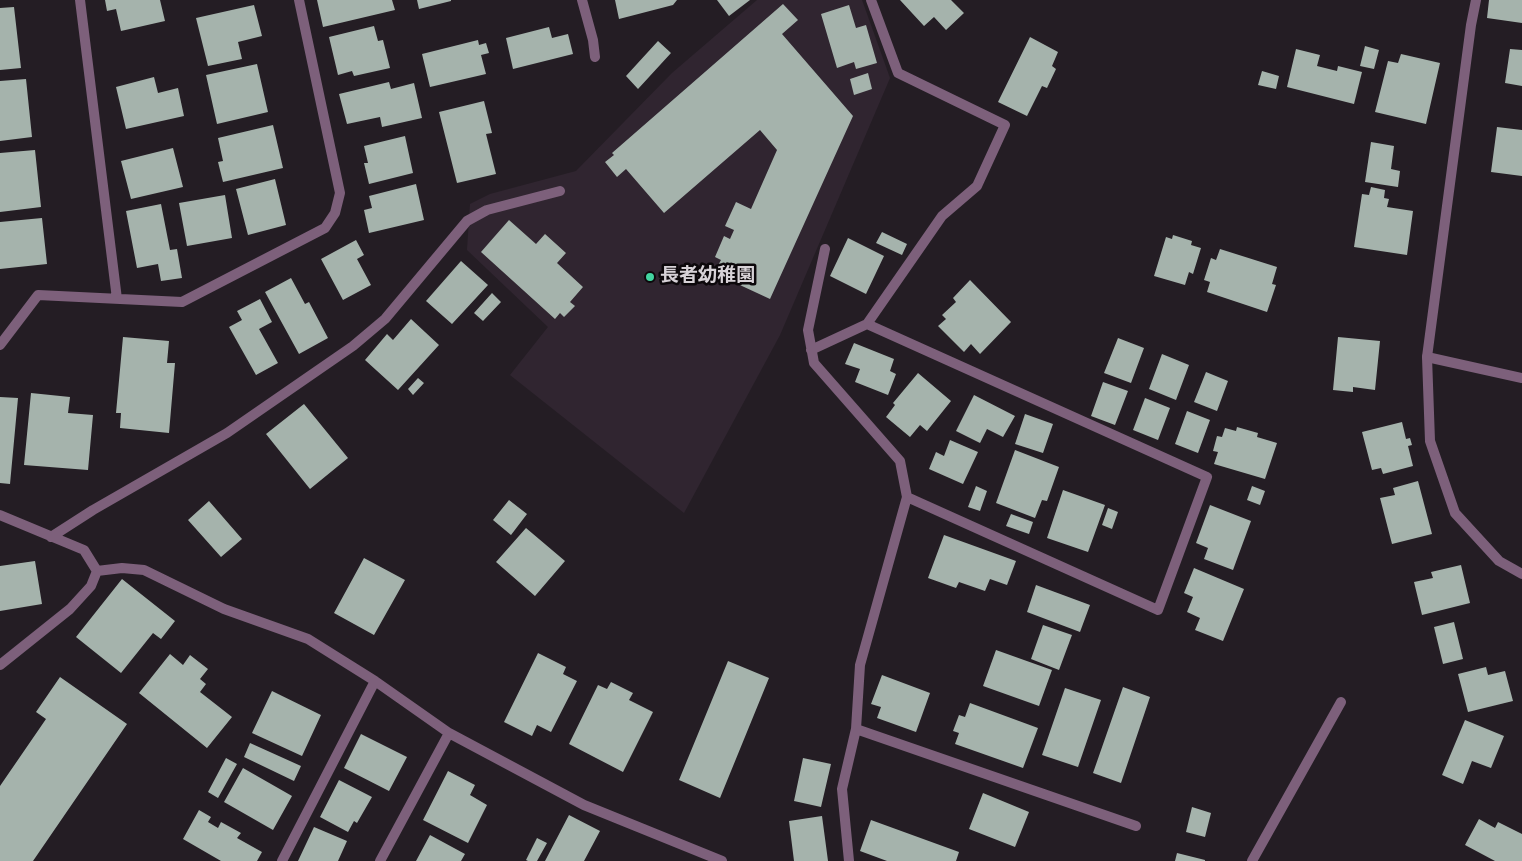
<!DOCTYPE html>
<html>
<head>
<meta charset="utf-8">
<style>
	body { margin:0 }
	canvas { display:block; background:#241d24 }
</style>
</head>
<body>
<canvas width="1522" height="861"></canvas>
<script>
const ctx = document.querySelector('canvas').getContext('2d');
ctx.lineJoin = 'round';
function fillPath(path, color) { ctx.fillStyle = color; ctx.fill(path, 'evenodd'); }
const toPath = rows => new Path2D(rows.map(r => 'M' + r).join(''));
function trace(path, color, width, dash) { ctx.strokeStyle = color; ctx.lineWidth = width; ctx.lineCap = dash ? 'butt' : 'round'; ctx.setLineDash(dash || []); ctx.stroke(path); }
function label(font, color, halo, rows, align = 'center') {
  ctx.font = font + ' Spectral,"Noto Sans JP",serif'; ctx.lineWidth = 5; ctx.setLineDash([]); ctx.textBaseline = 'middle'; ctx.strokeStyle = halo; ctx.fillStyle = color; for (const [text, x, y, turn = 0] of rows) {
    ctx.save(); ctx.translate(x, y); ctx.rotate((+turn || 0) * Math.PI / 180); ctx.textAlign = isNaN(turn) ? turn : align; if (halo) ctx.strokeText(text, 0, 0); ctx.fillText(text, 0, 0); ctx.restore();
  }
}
fillPath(toPath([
	[757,0,862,0,890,78,780,335,684,513,510,375,548,327,467,250,470,204,490,194,576,171,672,73]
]), '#302530');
fillPath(toPath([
	[105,0,160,0,165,21,121,31,116,9,107,11],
	[317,0,392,0,395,10,323,27],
	[417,0,451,0,451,1,419,9],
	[615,0,677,0,673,5,619,19],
	[717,0,750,0,729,16],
	[900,0,951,0,964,13,946,30,934,17,924,26],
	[1489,0,1522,0,1522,23,1487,18],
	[783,4,798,20,782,34,853,116,770,299,714,273,721,260,715,257,724,236,730,239,734,230,725,226,736,202,751,209,777,150,760,130,664,213,626,169,617,177,605,162,614,155,612,153],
	[254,5,262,36,238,42,242,59,208,66,196,18],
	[849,5,856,28,866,25,877,63,856,69,854,62,837,68,821,14],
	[14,7,21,68,0,70,0,8],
	[374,26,378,41,383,40,390,68,354,76,352,71,338,75,329,37],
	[549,27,552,38,568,34,573,54,513,69,506,38],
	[1030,37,1058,52,1052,66,1056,69,1047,88,1042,86,1027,116,998,102],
	[478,40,479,45,486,43,489,53,481,55,486,74,430,87,422,54],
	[658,41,671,53,638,89,626,76],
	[1365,46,1379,50,1374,69,1360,66],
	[1296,49,1320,55,1317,66,1337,71,1338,66,1362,72,1354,104,1287,87],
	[1510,49,1522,50,1522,86,1505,83],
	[1401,54,1440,63,1426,124,1375,112,1388,61,1398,63],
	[257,64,268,112,217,124,206,75],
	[1262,71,1279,76,1276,89,1258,85],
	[868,73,872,89,854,95,850,79],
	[154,77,158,93,178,88,184,116,126,129,116,87],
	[26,79,32,137,0,141,0,81],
	[389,82,391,89,414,83,422,118,382,127,380,117,347,124,339,94],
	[484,101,492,133,486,134,496,174,457,183,439,112],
	[273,125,283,168,223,182,218,162,223,161,218,138],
	[1497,127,1522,130,1522,176,1491,172],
	[405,136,413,173,369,184,364,163,368,163,364,146],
	[1371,142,1394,146,1391,169,1400,171,1398,187,1365,182],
	[173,148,183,187,131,199,121,161],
	[35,150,41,207,0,212,0,153],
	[275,179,286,225,248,235,236,189],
	[416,184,424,220,369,233,364,210,372,208,369,196],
	[1371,187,1385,190,1384,198,1389,199,1387,207,1413,211,1407,255,1354,247,1362,194,1369,195],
	[225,195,232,238,187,246,179,203],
	[161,204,170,250,177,249,182,278,161,281,158,264,137,268,126,211],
	[42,218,47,264,0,269,0,222],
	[509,220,536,244,545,234,566,253,557,263,583,287,570,302,575,306,564,317,560,313,555,319,481,252],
	[882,232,907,244,902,255,876,243],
	[1173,235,1192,241,1191,245,1201,248,1193,274,1189,272,1185,285,1154,276,1166,237,1172,239],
	[848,238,884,256,866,294,830,276],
	[356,240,364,255,357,259,371,285,343,300,321,259],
	[1220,249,1277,267,1272,284,1276,285,1267,312,1207,292,1210,282,1204,280,1211,258,1216,260],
	[461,261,488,285,452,324,426,301],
	[291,278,305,304,309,302,328,338,299,354,265,292],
	[970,280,1011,322,980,354,971,344,964,352,938,326,946,319,942,315,956,302,953,298],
	[492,293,501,302,483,321,474,313],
	[260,299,272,322,259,329,278,363,256,375,229,327,242,320,237,311],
	[411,319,439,345,398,390,365,360,387,334,393,340],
	[123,337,169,341,167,363,175,363,169,433,120,428,121,413,116,413],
	[1338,337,1380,341,1375,390,1353,387,1353,392,1333,390],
	[1118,338,1144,348,1131,383,1104,373],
	[854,343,894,359,890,371,896,374,888,395,855,382,860,369,845,364],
	[1162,354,1189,365,1176,400,1149,389],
	[1206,372,1228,381,1217,411,1194,402],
	[918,373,951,401,927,431,920,425,910,437,886,417,895,405,893,403],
	[418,378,424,383,413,395,408,389],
	[1103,382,1128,391,1115,425,1091,416],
	[31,393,70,397,68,413,93,415,88,470,24,465],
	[974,395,1015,416,1003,437,987,429,980,443,956,431],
	[0,397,18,398,10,484,0,483],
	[1145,398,1170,408,1158,440,1133,430],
	[304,404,348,458,310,489,266,434],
	[1187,411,1210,420,1198,453,1175,444],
	[1025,414,1053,424,1043,453,1015,444],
	[1402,422,1406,439,1410,438,1412,445,1408,446,1413,466,1383,474,1381,468,1372,470,1362,432],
	[1237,427,1258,433,1257,437,1277,443,1265,479,1214,464,1218,452,1213,451,1217,436,1222,437,1225,428,1236,431],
	[950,440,978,452,963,484,929,469,936,452,944,456],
	[1015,450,1059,467,1047,501,1042,500,1035,518,996,503],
	[1418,481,1432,534,1392,544,1380,498,1395,495,1393,488],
	[976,486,987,491,980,511,968,507],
	[1252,486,1265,491,1260,505,1247,500],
	[1063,490,1105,505,1088,552,1047,538],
	[509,500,527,514,511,535,493,520],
	[209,501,242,539,221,557,188,520],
	[1210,505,1251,521,1233,570,1204,559,1208,548,1196,543],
	[1108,508,1118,512,1112,529,1102,525],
	[1011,514,1033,522,1029,534,1006,526],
	[526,528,565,561,535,596,496,562],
	[944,535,1016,561,1007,585,990,579,985,591,959,582,956,588,928,578],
	[364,558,405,580,374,635,334,613],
	[35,561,42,604,0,611,0,566],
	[1461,565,1470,603,1422,615,1414,582,1433,578,1431,572],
	[1194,568,1244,589,1223,641,1195,630,1200,618,1187,612,1193,597,1184,593],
	[122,579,175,621,161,639,153,633,121,673,76,637],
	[1036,585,1090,605,1080,632,1027,612],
	[1454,622,1463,659,1443,664,1434,627],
	[1043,625,1072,635,1059,670,1031,659],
	[996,650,1052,670,1039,706,983,686],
	[538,653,566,667,563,674,577,681,551,732,537,725,532,736,504,722],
	[170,654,183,665,190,655,208,669,200,679,206,684,200,692,232,717,207,748,139,693],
	[728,661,769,678,720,798,679,780],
	[1486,667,1488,675,1505,671,1513,701,1468,712,1458,674],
	[882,675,930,693,916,732,877,718,881,707,871,704],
	[60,677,127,724,33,861,0,861,0,786,46,719,36,712],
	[611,682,633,693,629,700,653,712,623,772,569,744,598,685,607,689],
	[1123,687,1150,697,1121,783,1093,773],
	[1065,688,1101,700,1078,767,1042,755],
	[272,691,321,715,302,756,252,733],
	[970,703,1038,728,1023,768,955,744,959,733,953,731,959,715,965,717],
	[1465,720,1504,736,1491,768,1472,761,1463,784,1442,775],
	[361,734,407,757,389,791,344,768],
	[250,743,301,766,294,781,244,757],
	[226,758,237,764,218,798,208,792],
	[803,758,831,764,821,807,794,801],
	[243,768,292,796,273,830,224,802],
	[448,771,475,785,470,795,487,805,468,843,423,820],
	[339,780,372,797,357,823,354,821,348,832,320,817],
	[983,793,1029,812,1015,847,969,829],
	[1192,807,1211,813,1205,837,1186,832],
	[199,810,211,817,208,822,218,828,221,822,241,833,237,838,262,852,257,861,221,861,183,839],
	[569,815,600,831,584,861,545,861],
	[822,816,828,861,794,861,789,821],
	[1479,819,1495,828,1498,822,1522,834,1522,861,1495,861,1465,845],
	[871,820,959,852,956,861,887,861,860,851],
	[314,827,347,841,338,861,298,861],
	[430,835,465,854,461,861,416,861],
	[537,838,547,843,537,861,528,861,526,860],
	[1177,853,1205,860,1205,861,1175,861]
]), '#a5b3ac');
trace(toPath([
	[1427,357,1522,378]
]), '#7d607b', 10);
trace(toPath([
	[80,0,117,299],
	[582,0,593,40,595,57],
	[1476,0,1471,25,1427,357,1430,441,1455,513,1499,561,1522,574],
	[825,249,808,330,814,363,900,461,907,497,860,665,856,729,842,789,849,861],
	[867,324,942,216,977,186,1005,125,898,73,871,0],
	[0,345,38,295,182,302,325,228,335,213,340,193,299,0],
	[811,350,867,324,1207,477,1158,610,907,497],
	[0,515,84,550,97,571,91,586,70,609,0,665],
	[51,537,93,510,227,433,353,346,385,319,467,221,487,210,560,191],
	[97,571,122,568,144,570,224,609,308,639,375,681,449,733,584,805,722,861],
	[856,729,1136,826],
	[282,861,375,681],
	[380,861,449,733],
	[1252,861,1341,702]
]), '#7d607b', 10);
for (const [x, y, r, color] of [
	[650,277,5,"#43d4a0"]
]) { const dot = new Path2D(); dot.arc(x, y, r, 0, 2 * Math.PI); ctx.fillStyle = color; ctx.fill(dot); trace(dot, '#0c080b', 2); }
label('bold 19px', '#d7d2d7', '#0c080b', [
	["長者幼稚園",660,277]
], 'left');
</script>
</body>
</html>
